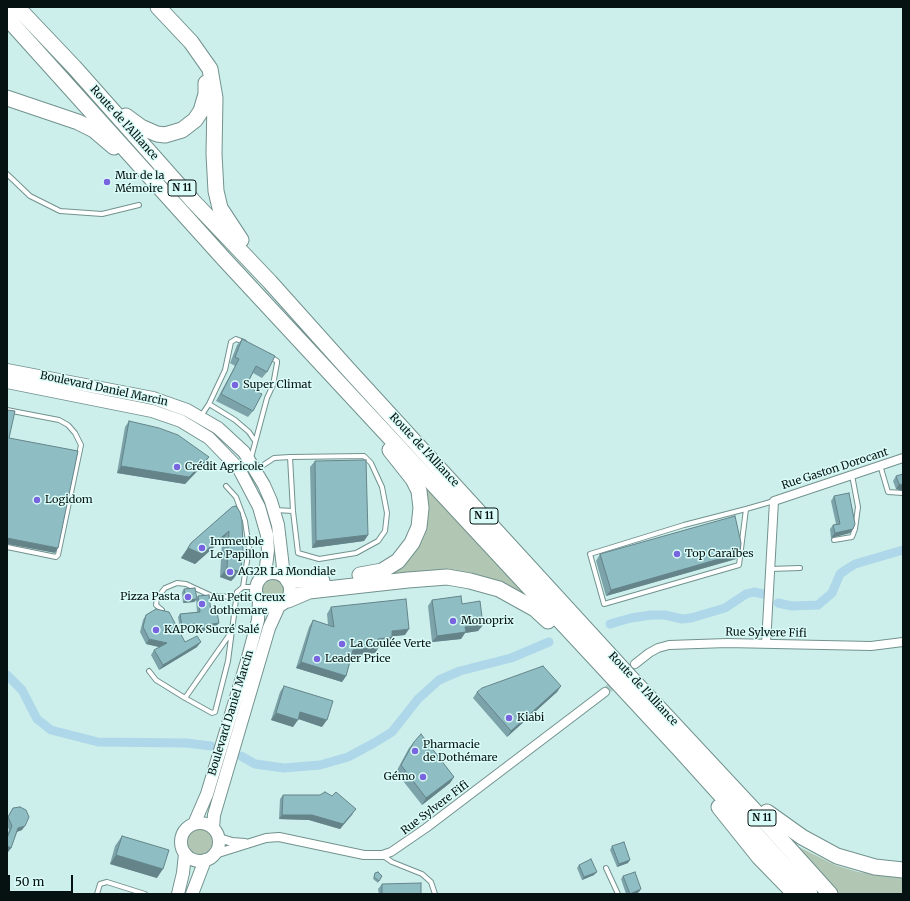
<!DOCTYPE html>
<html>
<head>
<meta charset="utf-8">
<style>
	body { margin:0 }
	#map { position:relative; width:910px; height:901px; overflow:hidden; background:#cdefeb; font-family:Merriweather,serif }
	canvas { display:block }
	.frame { position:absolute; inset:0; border:8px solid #061211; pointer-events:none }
	.scale { position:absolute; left:8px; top:875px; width:65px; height:18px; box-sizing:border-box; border:2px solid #061211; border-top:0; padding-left:5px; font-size:12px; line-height:14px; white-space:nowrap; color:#061211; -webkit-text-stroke:3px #dafcf8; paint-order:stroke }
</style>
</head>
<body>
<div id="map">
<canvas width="910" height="901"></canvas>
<div class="frame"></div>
<div class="scale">50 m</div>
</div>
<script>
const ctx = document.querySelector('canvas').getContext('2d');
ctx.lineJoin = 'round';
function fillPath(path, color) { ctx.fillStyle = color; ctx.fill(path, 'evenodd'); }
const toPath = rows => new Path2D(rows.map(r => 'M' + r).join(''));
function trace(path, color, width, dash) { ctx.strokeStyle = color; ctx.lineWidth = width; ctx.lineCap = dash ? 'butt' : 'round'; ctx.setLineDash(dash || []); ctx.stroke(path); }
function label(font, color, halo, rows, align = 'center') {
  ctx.font = font + ' Merriweather,serif'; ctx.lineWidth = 3; ctx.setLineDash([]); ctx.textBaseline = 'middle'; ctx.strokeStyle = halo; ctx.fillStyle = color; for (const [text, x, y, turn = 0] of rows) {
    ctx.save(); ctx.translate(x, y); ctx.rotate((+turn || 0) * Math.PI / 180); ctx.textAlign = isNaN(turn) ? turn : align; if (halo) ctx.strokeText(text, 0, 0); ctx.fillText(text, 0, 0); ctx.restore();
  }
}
fillPath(toPath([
	[425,483,526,594,489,582,381,577,395,571,411,558,421,543,426,532,429,511,424,487],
	'263 591a11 11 0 1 1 22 0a11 11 0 1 1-22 0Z',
	'187 842a14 14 0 1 1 28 0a14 14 0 1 1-28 0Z',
	[799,847,835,865,858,872,903,878,903,894,840,894,796,851]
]), '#b1c7b4');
trace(toPath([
	[778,603,792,606,818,605,832,593,840,574,847,569,855,564,903,550],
	[610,624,631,618,651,615,665,615,682,619,691,618,725,608,746,594,754,592,763,594],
	[7,675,22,690,37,719,51,730,98,742,186,743,211,746],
	[241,756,255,764,284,768,320,765,348,757,374,743,392,732,418,699,439,680,460,671,511,658,549,642]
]), '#aed7e9', 9);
trace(toPath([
	[605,692,635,664]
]), '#afceca', 8, [8, 4]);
const lane = toPath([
	[7,174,30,196,60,211,102,214,139,205],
	[209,404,235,420,249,432,255,441],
	[7,410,59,420,68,425,75,433,81,445,58,555,56,557,7,547],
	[201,416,209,404,225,370,231,342,236,339,244,342],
	[251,458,267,398,273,385,277,363,277,361,269,356],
	[880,465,888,492,903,493],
	[256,470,274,458,290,457,364,456,371,463,382,487,387,513,385,531,378,541,356,553,319,559,298,553,293,511,290,457],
	[226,486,236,497,245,521,249,548,243,587],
	[746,509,739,565,604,604,590,554,684,525,746,509],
	[746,509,774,501],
	[275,510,293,511],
	[834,540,852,537,855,529,858,507,852,475],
	[770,569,800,568],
	[162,610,156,605,157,598,165,588,177,583,186,584,212,596,236,597],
	[230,634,185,698,212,713,215,712,228,661,237,592,243,587,256,587],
	[149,671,156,680,185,698],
	[382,855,392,862,422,874,431,882,435,894],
	[606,868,618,894],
	[97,894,100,884,107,882,145,894]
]);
const street = toPath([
	[766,644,774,501,903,458],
	[635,664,649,653,658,648,669,645,727,643,871,646,903,642],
	[219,838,232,842,245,843],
	[215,854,266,838,279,837,364,855,382,855,391,852,426,828,605,692]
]);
const secondary = toPath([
	[7,8,10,7],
	[7,370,153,398,187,410,218,428,244,452,264,485,271,501,278,525,284,576],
	[7,382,152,411,181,421,209,438,239,469,259,507,267,535,268,550,265,575],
	'256 590a17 17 0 1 1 34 0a17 17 0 1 1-34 0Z',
	'181 842a19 19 0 1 1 38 0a19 19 0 1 1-38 0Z',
	[194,824,207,794,247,661,258,620,259,600],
	[213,828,214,815,257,669,269,628,279,606],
	[178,894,183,873,185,854],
	[192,894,205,860]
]);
const highway = toPath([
	[17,7,74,67,192,200,270,282,347,368,629,676,768,825,830,894],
	[158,7,191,42,210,69,215,98,214,154,216,191,220,208,241,240],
	[7,18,224,259,680,750,810,894],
	[7,98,78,122,94,130,114,147],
	[126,116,141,127,157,134,165,135,182,130,195,120,201,111,206,94,206,83],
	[360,575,382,571,398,561,412,543,419,527,421,508,419,491,413,479,390,450],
	[288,580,322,581],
	[288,600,309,591,408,580,447,577,470,581,499,589,535,609,548,621],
	[719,807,759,857,795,894],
	[767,812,802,837,837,856,875,867,903,870]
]);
trace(lane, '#72928e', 6);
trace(street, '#72928e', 10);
trace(secondary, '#72928e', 14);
trace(highway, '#72928e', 17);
trace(lane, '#fff', 4);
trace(street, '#fff', 8);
trace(secondary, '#fff', 12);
trace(highway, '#fff', 15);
fillPath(toPath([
	[242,339,267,372,262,378,253,373,246,386,253,411,248,417,216,401,235,366,230,363,237,345],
	[129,421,209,457,204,464,185,484,117,473,125,427],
	[315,461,368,535,364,541,312,548,310,467],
	[896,476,903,491,896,489,893,481],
	[834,496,850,533,831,538,830,529,833,525,836,524,831,501],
	[232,507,241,568,234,578,231,581,220,577,222,540,195,564,181,558,191,543],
	[600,554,736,559,606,596,596,561],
	[184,589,197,598,198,596,211,612,219,623,216,626,207,627,205,631,194,632,193,627,180,629,178,617,180,614,197,612,196,600,194,602,183,603,182,592],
	[432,600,462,604,483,625,478,631,465,633,461,639,432,642,428,606],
	[331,607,405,635,392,636,392,637,388,644,379,645,379,647,375,653,352,656,346,676,342,682,296,668,309,627,313,620,328,625,327,614],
	[146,615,185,642,197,647,159,670,151,655,154,650,160,647,146,644,140,632,143,620],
	[284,686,322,727,298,719,293,727,271,720,280,692],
	[561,686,557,692,507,737,473,698,477,692],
	[414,742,454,777,450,783,422,805,396,772,409,748],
	[283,795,353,814,340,829,309,820,279,819,280,799],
	[13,808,22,830,17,832,11,848,8,852,7,851,7,835,9,830,7,825,7,818],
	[122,836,157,878,110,864,115,846],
	[612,846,628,863,617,867,610,850],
	[579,865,594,875,582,880,577,868],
	[375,873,379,881,378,883,373,879],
	[623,876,639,892,635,894,626,894,621,879],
	[382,884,421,894,379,894,378,889]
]), '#7ba3a9');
fillPath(toPath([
	[209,457,204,464,185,484,117,473,121,466],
	[899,484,903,485,903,491,896,489],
	[853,529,850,533,831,538,835,533],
	[229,531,222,540,195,564,181,558,188,548],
	[368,535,364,541,312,548,316,541],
	[7,538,58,548,55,553,7,544],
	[740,553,736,559,606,596,611,590],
	[227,568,241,568,234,578,231,581,220,577],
	[197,599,194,602,183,603,186,600],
	[219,623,216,626,204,628,206,625],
	[195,624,193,627,180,629,182,626],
	[483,625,478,631,465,633,461,639,432,642,437,636,465,627],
	[207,628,205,631,194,632,196,629],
	[409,629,405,635,387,637,392,631],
	[392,637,388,644,374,645,378,639],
	[149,639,167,643,163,648,146,644],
	[201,642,197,647,159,670,163,665],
	[379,647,375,653,349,656,353,650],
	[301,662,346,676,342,682,296,668],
	[561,686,557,692,507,737,511,731],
	[300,712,327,720,322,727,296,718],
	[276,713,298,720,293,727,271,720],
	[454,777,450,783,422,805,426,798],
	[356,809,340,829,309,820,279,819,282,815],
	[25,826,22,830,16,832,18,828],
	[7,846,11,848,8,852,7,851],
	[116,855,163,869,157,878,110,864],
	[630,860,628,863,617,867,619,864],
	[597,872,594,875,582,880,584,877],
	[641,889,639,892,635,894,629,894]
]), '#648489');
const building = toPath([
	[242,339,275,356,267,372,256,366,246,386,262,394,253,411,221,394,239,359,235,357,242,339],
	[7,410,15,411,9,438,78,451,58,548,7,538,7,410],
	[129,421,159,428,178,435,209,457,189,477,121,466,129,421],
	[366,460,368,535,316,541,315,461,366,460],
	[903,474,903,485,899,484,896,476,903,474],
	[849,493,855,524,853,529,835,533,833,525,840,524,834,496,849,493],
	[236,506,240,512,242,521,243,552,241,568,238,571,227,568,229,531,202,554,188,548,191,543,232,507,236,506],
	[735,516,741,543,740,553,611,590,600,554,735,516],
	[195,588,197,599,186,600,184,589,195,588],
	[209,595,211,612,217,612,219,623,206,625,207,628,196,629,195,624,182,626,180,614,200,612,198,596,209,595],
	[461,596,462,604,480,601,483,625,465,627,466,632,437,636,432,600,461,596],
	[406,599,409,629,392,631,392,637,378,639,379,647,353,650,346,676,301,662,313,620,334,627,331,607,406,599],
	[156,609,169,612,185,642,197,636,201,642,163,665,154,650,167,643,149,639,143,627,146,615,156,609],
	[543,666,561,686,511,731,477,692,482,688,543,666],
	[284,686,333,701,327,720,300,712,298,720,276,713,284,686],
	[421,734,454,777,426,798,401,765,414,742,421,734],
	[325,792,332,796,336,792,356,809,343,824,312,815,282,815,283,795,320,795,325,792],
	[20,807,26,810,29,817,25,826,18,828,11,848,7,846,7,838,12,826,8,817,13,808,20,807],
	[122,836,169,850,163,869,116,855,122,836],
	[624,842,630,860,619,864,612,846,624,842],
	[591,859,597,872,584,877,579,865,591,859],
	[378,872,382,876,379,881,374,877,375,873,378,872],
	[635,872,641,889,630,894,623,876,635,872],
	[421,883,421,894,382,894,382,884,421,883]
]);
fillPath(building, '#8fbdc4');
trace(building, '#648489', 1);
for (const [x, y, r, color] of [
	[107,182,4,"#7864df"],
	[235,385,4,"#7864df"],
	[177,467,4,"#7864df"],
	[37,500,4,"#7864df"],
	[202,548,4,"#7864df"],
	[677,554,4,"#7864df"],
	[230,572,4,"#7864df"],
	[188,597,4,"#7864df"],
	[202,604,4,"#7864df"],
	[453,621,4,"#7864df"],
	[156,630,4,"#7864df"],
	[342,644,4,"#7864df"],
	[317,659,4,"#7864df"],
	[509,718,4,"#7864df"],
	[415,751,4,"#7864df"],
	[423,777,4,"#7864df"]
]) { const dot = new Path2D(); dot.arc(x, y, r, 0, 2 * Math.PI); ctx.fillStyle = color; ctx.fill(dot); trace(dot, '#dafcf8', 1.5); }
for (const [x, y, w] of [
	[182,188,28],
	[484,516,28],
	[762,818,28]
]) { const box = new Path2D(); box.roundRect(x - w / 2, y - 8, w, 16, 3); ctx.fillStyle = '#dafcf8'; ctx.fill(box); trace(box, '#061211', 1); }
label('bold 10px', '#061211', null, [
	["N 11",182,188],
	["N 11",484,516],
	["N 11",762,818]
]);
label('11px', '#061211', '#dafcf8', [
	["Route de l'Alliance",124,123,48],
	["Boulevard Daniel Marcin",104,389,12],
	["Route de l'Alliance",424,450,47],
	["Rue Gaston Dorocant",835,469,-18],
	["Rue Sylvere Fifi",766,633,1],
	["Route de l'Alliance",643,689,47],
	["Boulevard Daniel Marcin",231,713,-73],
	["Rue Sylvere Fifi",435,808,-37]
]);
label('11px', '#061211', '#dafcf8', [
	["Mur de la",115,176],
	["Mémoire",115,189],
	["Super Climat",243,385],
	["Crédit Agricole",185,467],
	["Logidom",45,500],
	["Immeuble",210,542],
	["Le Papillon",210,555],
	["Top Caraïbes",685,554],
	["AG2R La Mondiale",238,572],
	["Pizza Pasta",180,597,"right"],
	["Au Petit Creux",210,598],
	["dothemare",210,611],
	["Monoprix",461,621],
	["KAPOK Sucré Salé",164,630],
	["La Coulée Verte",350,644],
	["Leader Price",325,659],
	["Kiabi",517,718],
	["Pharmacie",423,745],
	["de Dothémare",423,758],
	["Gémo",415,777,"right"]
], 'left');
</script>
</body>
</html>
